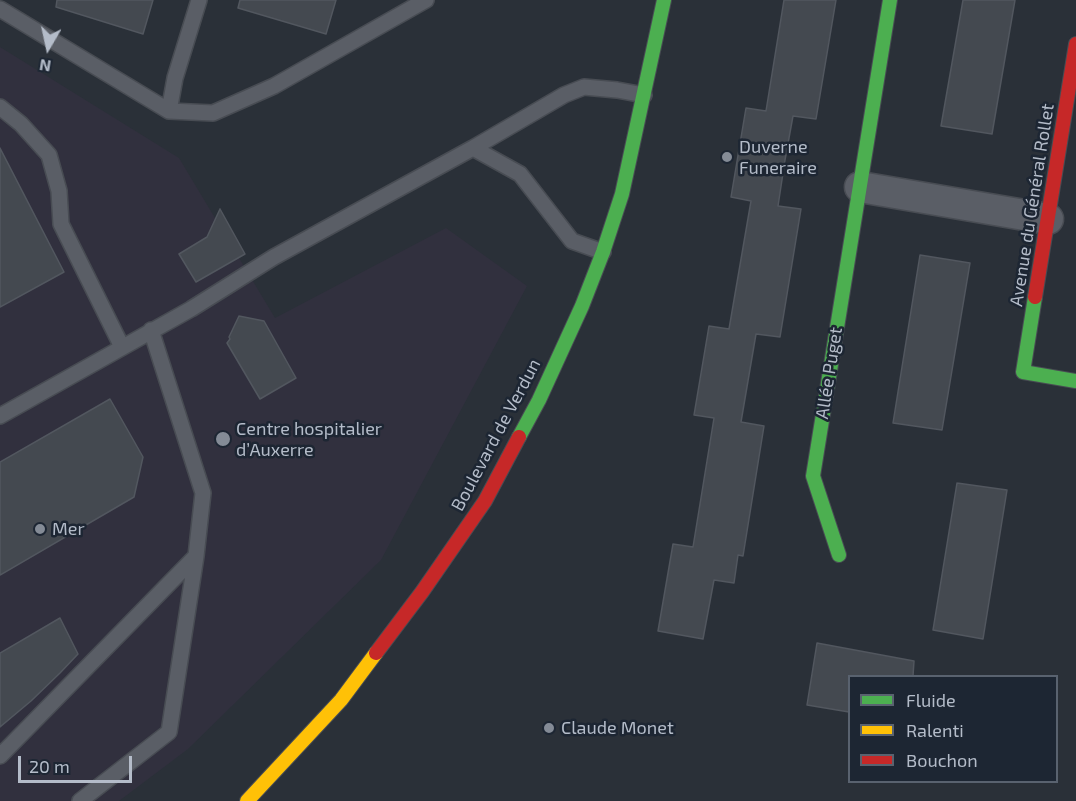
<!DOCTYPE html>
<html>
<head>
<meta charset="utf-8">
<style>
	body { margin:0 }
	#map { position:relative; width:1076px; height:801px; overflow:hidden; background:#2a3038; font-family:"Exo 2",sans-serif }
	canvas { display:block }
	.legend { position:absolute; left:848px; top:675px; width:210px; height:108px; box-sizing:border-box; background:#1d2633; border:2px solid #59626f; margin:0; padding:8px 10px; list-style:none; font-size:18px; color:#b4bcc9 }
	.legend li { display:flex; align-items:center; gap:12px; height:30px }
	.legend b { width:30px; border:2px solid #59626f }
	.north { position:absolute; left:18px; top:18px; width:60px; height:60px; -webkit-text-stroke:4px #1d2633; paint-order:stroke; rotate:189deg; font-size:16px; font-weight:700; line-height:24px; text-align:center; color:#b4bcc9 }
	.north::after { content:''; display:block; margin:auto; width:21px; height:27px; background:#b4bcc9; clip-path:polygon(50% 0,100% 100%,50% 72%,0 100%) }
	.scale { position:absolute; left:18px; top:756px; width:114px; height:27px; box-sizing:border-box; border:3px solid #b4bcc9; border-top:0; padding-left:8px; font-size:18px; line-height:21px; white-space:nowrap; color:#b4bcc9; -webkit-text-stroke:4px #1d2633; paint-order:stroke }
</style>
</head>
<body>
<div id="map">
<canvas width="1076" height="801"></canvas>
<ul class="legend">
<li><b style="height:8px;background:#4caf50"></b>Fluide</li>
<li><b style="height:8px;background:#ffc107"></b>Ralenti</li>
<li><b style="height:8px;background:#c62828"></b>Bouchon</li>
</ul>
<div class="north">N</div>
<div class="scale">20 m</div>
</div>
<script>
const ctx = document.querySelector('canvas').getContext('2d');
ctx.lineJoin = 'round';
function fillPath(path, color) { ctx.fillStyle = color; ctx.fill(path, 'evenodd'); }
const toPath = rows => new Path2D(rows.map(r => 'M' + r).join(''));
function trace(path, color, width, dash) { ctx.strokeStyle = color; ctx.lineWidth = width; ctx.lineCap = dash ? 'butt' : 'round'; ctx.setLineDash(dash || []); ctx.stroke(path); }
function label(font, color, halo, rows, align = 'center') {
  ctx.font = font + ' "Exo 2",sans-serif'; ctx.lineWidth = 5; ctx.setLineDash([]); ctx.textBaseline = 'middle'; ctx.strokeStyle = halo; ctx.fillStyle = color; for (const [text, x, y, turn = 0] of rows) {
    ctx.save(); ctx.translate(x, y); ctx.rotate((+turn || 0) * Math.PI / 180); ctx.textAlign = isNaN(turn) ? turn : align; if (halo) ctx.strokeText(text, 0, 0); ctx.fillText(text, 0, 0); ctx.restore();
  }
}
fillPath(toPath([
	[0,47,179,158,275,318,446,228,527,286,381,560,188,749,119,801,0,801]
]), '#31303e');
const building = toPath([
	[57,0,153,0,143,34,56,7,57,0],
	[240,0,336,0,326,34,238,8,240,0],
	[784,0,836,0,816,119,793,116,785,160,778,206,801,209,780,337,756,334,741,422,764,426,743,556,738,555,734,583,714,580,703,639,658,631,673,544,693,547,714,418,694,415,709,326,729,329,751,201,731,197,746,108,766,111,784,0],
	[963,0,1015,0,992,134,941,126,963,0],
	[0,148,64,272,0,307,0,148],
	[220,209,245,254,196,282,179,254,207,237,220,209],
	[920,255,970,263,942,430,893,423,920,255],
	[239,316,264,321,296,378,260,399,227,343,230,339,229,337,239,316],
	[110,399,143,457,134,497,0,575,0,462,110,399],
	[957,483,1007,490,983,639,933,630,957,483],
	[60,618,78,654,60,673,31,701,0,727,0,653,60,618],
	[817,643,914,661,913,676,849,676,849,712,807,705,817,643]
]);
fillPath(building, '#444950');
trace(building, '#52575f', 1.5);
const lane = toPath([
	[0,9,169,111,213,113,274,86,426,0],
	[0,107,21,124,49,155,59,191,61,224,122,347],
	[169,111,175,78,199,0],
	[473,148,520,174,572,241,603,252],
	[0,416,191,309,274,257,473,148,564,95,584,87,617,90,644,95],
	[0,756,196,556],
	[80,801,169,732,196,556,203,493,151,330]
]);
const street = toPath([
	[860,187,1048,219]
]);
const fast = toPath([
	[1035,297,1023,372,1076,381],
	[519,437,539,400,582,306,603,252,622,194,664,0],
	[839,555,813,476,890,0]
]);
const slow = toPath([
	[247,801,341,700,376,653]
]);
const jam = toPath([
	[1035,297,1076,44],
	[376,653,422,592,485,501,519,437]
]);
trace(lane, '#484c53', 18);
trace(street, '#484c53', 33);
trace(fast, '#484c53', 16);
trace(slow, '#484c53', 16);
trace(jam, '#484c53', 16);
trace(lane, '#5a5e66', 15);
trace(street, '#5a5e66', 30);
trace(fast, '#4caf50', 14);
trace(slow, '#ffc107', 14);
trace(jam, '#c62828', 14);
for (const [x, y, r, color] of [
	[727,157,6,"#848b96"],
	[223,439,8,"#848b96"],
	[40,529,6,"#848b96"],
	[549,728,6,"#848b96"]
]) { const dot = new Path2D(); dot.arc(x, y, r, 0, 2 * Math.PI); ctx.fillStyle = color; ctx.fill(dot); trace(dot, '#1d2633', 2); }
label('18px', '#b4bcc9', '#1d2633', [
	["Duverne",739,147],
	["Funeraire",739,168],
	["Centre hospitalier",236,429],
	["d’Auxerre",236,450],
	["Mer",52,529],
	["Claude Monet",561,728]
], 'left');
label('18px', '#b4bcc9', '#1d2633', [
	["Avenue du Général Rollet",1032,205,-81],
	["Allée Puget",829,373,-81],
	["Boulevard de Verdun",496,435,-62]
]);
</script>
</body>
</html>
